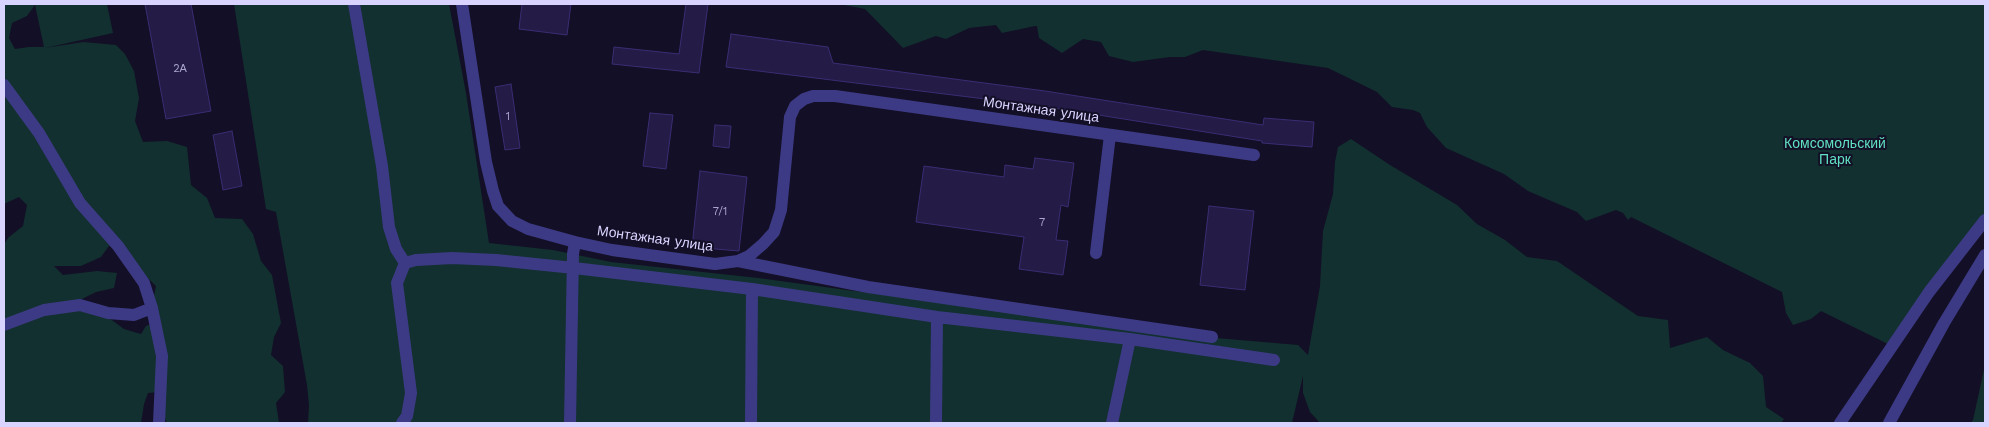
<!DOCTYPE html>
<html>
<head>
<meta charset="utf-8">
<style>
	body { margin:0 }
	#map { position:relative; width:1989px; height:427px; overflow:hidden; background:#130f26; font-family:"Work Sans",sans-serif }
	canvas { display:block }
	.frame { position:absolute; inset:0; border:5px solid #d9d4ff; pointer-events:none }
</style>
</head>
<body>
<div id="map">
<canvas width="1989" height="427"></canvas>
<div class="frame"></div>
</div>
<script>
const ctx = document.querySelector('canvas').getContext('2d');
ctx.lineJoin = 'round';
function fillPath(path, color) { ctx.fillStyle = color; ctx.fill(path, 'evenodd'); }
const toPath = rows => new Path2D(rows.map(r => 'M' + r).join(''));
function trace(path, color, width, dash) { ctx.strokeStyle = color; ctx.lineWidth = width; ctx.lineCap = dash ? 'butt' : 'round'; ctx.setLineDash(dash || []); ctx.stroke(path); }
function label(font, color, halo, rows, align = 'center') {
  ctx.font = font + ' "Work Sans",sans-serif'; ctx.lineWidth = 4; ctx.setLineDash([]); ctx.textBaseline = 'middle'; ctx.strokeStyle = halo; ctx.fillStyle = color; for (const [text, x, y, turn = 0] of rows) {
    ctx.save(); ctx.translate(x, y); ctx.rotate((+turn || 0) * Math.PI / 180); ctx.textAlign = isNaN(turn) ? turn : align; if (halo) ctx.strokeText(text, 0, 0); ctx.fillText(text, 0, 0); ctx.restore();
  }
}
fillPath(toPath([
	[4,4,107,4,113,33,45,48,83,42,116,45,125,54,134,71,139,98,135,121,143,142,167,141,187,147,191,185,207,198,215,218,242,219,253,234,261,261,272,275,281,323,274,337,271,355,283,366,285,392,276,403,279,423,167,423,160,407,159,392,148,393,144,404,141,423,4,423,4,244,9,237,23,226,27,205,19,197,4,204],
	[35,5,44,47,29,47,15,49,9,38,12,23,27,16],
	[109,246,124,249,130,261,156,286,153,301,157,322,146,326,141,334,124,329,109,318,78,301,96,292,114,288,117,273,97,271,63,275,54,266,81,266,101,257],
	[234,4,449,4,466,93,489,243,553,250,611,262,758,278,1181,335,1298,345,1308,355,1320,286,1323,231,1333,194,1335,162,1338,147,1351,139,1390,165,1457,205,1477,224,1505,240,1527,257,1557,261,1638,316,1668,320,1670,348,1707,337,1723,350,1750,363,1763,376,1766,407,1784,419,1781,423,1320,423,1310,412,1303,393,1303,376,1292,423,308,423,309,405,307,385,276,212,266,209],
	[839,4,1985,4,1985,220,1892,346,1821,311,1811,319,1793,325,1786,313,1782,292,1631,217,1628,220,1623,213,1616,210,1586,221,1577,212,1528,191,1504,174,1446,148,1427,127,1420,113,1413,110,1392,107,1377,92,1328,68,1203,50,1185,57,1170,57,1133,62,1109,56,1101,42,1083,39,1062,53,1039,38,1037,26,1035,26,1002,33,996,25,969,28,946,39,936,36,903,48,865,9],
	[1985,365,1985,423,1971,423,1973,420]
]), '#12302f');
const building = toPath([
	[145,4,191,4,211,111,166,119,145,4],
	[522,4,571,4,567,35,519,29,522,4],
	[686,4,708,4,699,73,612,64,614,47,679,54,686,4],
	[731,34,828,47,833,63,1045,91,1263,125,1264,118,1314,122,1312,147,1262,143,1262,141,1042,106,726,67,731,34],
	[511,84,520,148,505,150,495,87,511,84],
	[650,113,673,115,666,169,643,166,650,113],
	[715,125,731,126,729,148,713,146,715,125],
	[232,131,242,186,223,190,213,135,232,131],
	[1035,158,1074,163,1068,207,1061,205,1056,240,1068,241,1063,275,1019,269,1024,237,916,222,924,166,1004,177,1005,165,1033,169,1035,158],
	[700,171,747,177,739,251,692,247,700,171],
	[1209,206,1254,211,1245,290,1200,285,1209,206]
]);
fillPath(building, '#241b47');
trace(building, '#3b2d73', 1);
trace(toPath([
	[354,4,382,166,389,227,396,249,405,263],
	[462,4,486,162,493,191,498,206,512,221,528,229,575,242,612,250,715,264,738,261,749,256,763,244,774,232,781,210,790,117,795,106,804,99,813,96,835,96,1254,155],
	[4,85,39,133,80,203,118,246,144,283,152,308,162,356,159,423],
	[1096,253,1110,135],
	[738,261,868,287,1212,337],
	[4,325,44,310,80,305,108,313,134,315,152,308],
	[402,423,407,416,411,393,397,283,405,263,416,260,452,258,496,260,574,268,752,289,937,317,1130,339,1274,360],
	[570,423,573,254,575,242],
	[751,423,752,289],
	[936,423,937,317],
	[1112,423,1130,339],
	[1840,423,1929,292,1985,220],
	[1889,423,1944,323,1985,255]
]), '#3d3a85', 12);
label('11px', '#aca6d1', null, [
	["2А",180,69],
	["1",508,117],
	["7/1",720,212],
	["7",1042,223]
]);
label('14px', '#d9d4ff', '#130f26', [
	["Монтажная улица",1041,110,8],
	["Монтажная улица",655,239,8]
]);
label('14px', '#5fe0c0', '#130f26', [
	["Комсомольский",1835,144],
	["Парк",1835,160]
]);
</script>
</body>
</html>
